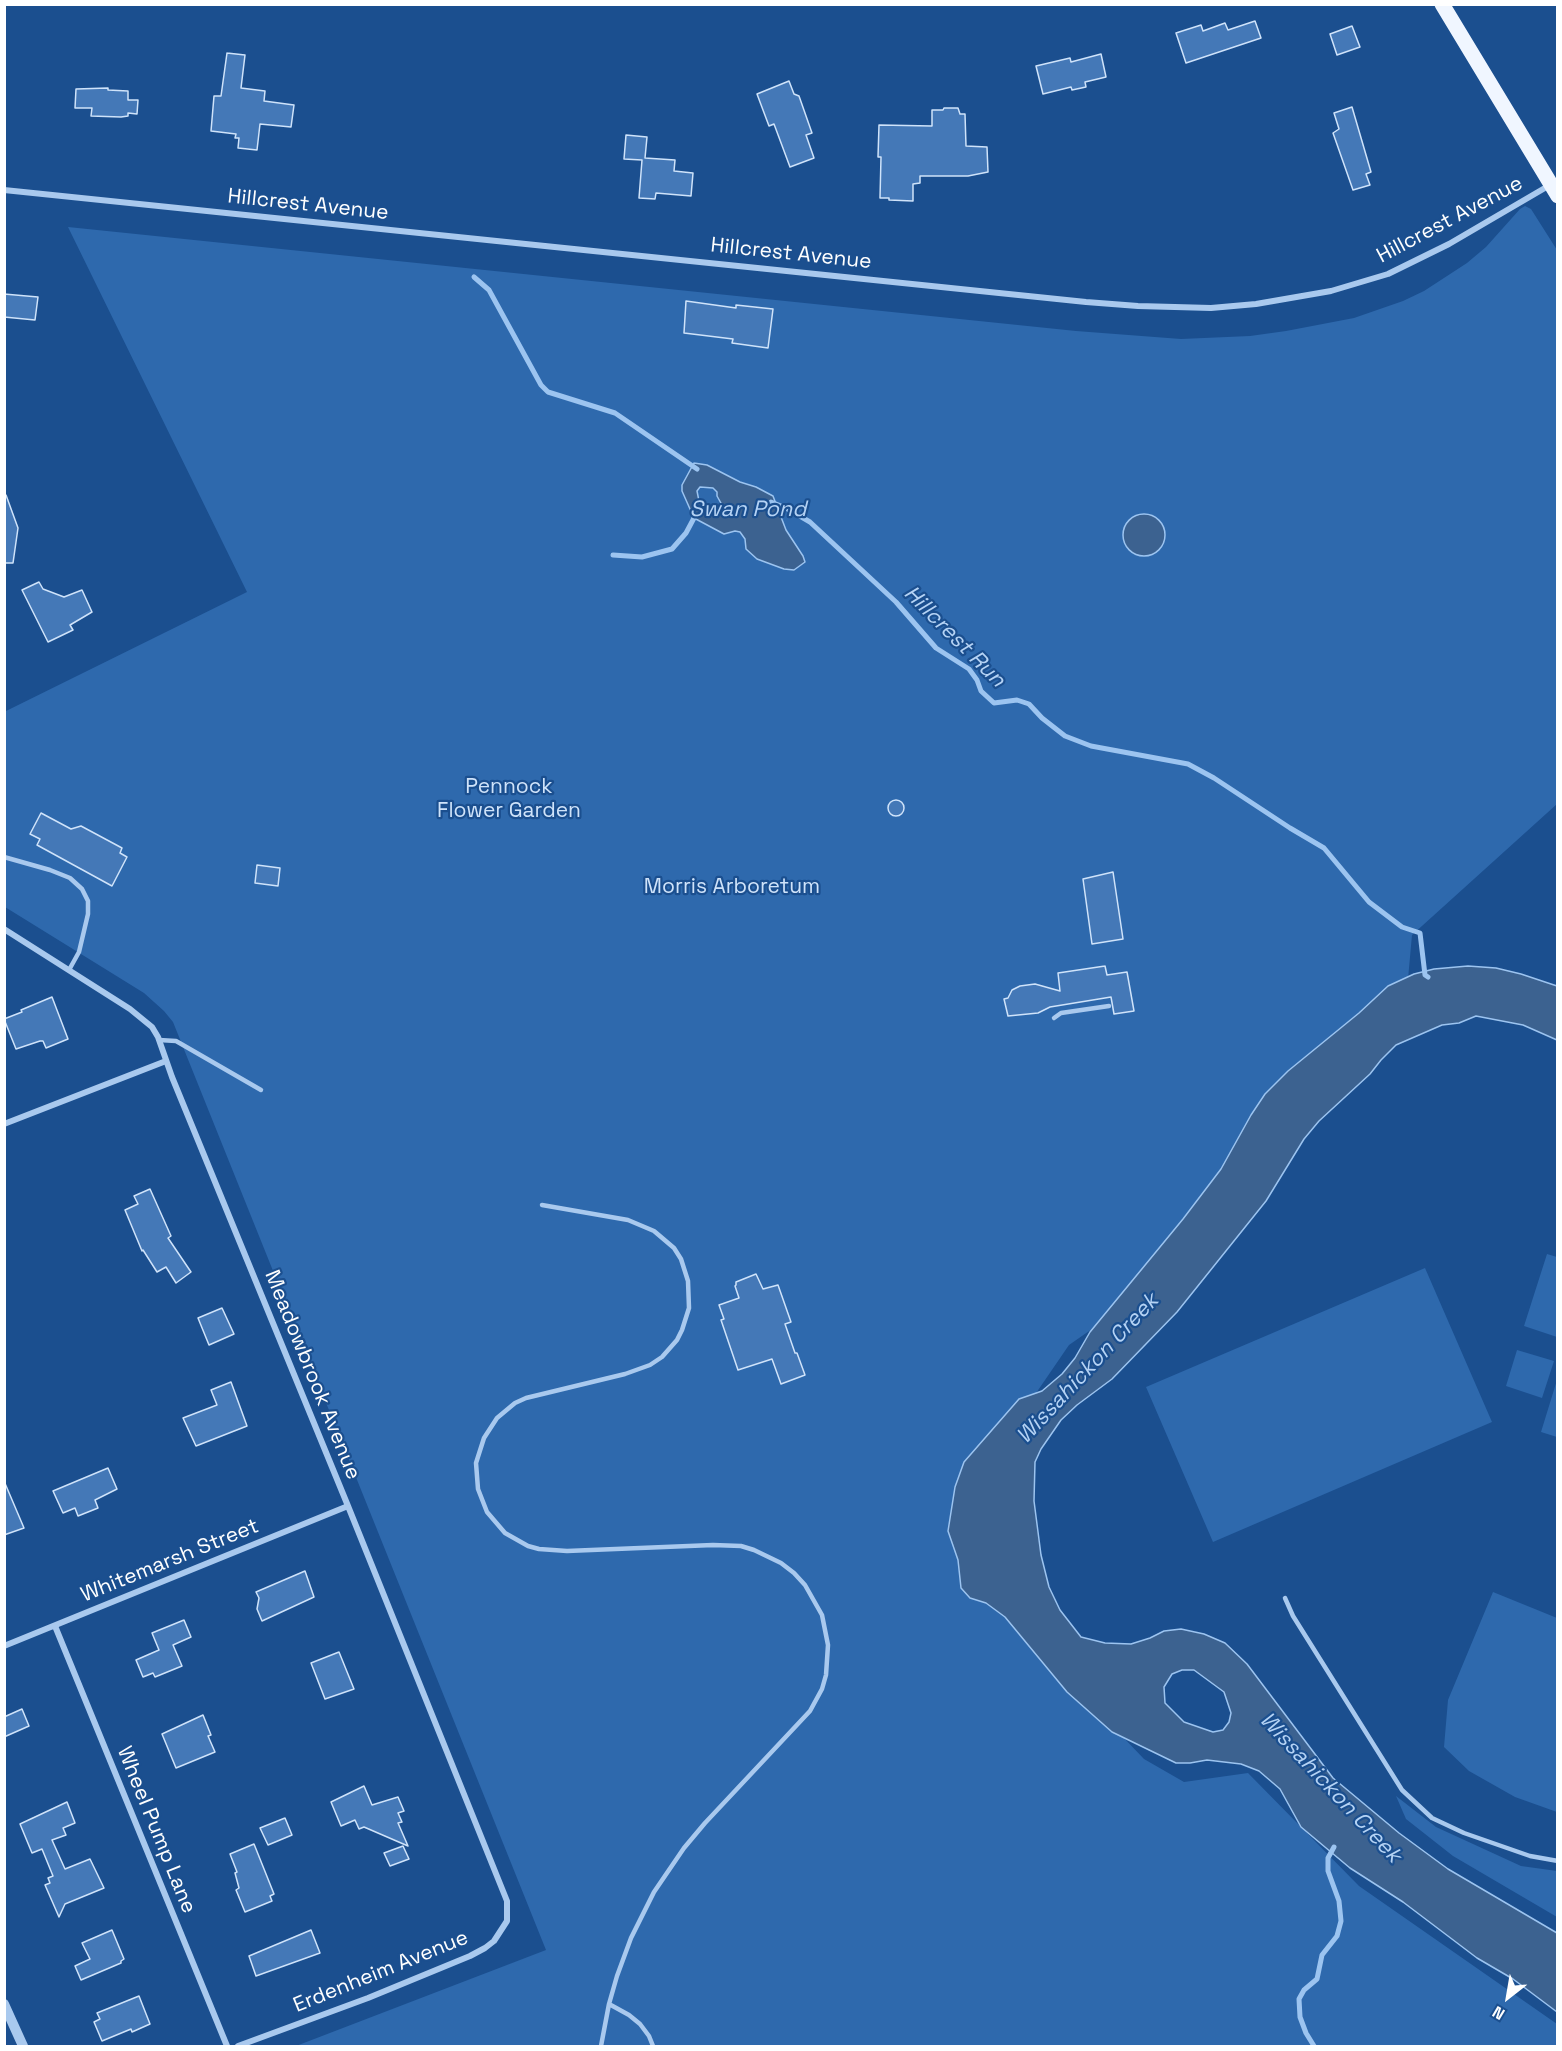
<!DOCTYPE html>
<html>
<head>
<meta charset="utf-8">
<style>
	body { margin:0 }
	#map { position:relative; width:1562px; height:2051px; overflow:hidden; background:#1b4f8f; font-family:"Space Grotesk",sans-serif }
	canvas { display:block }
	.frame { position:absolute; inset:0; border:6px solid #fff; pointer-events:none }
	.north { position:absolute; left:1478px; top:1967px; width:60px; height:60px; -webkit-text-stroke:4px #1b4f8f; paint-order:stroke; rotate:211deg; font-size:16px; font-weight:700; line-height:24px; text-align:center; color:#fff }
	.north::after { content:''; display:block; margin:auto; width:21px; height:27px; background:#fff; clip-path:polygon(50% 0,100% 100%,50% 72%,0 100%) }
</style>
</head>
<body>
<div id="map">
<canvas width="1562" height="2051"></canvas>
<div class="frame"></div>
<div class="north">N</div>
</div>
<script>
const ctx = document.querySelector('canvas').getContext('2d');
ctx.lineJoin = 'round';
function fillPath(path, color) { ctx.fillStyle = color; ctx.fill(path, 'evenodd'); }
const toPath = rows => new Path2D(rows.map(r => 'M' + r).join(''));
function trace(path, color, width, dash) { ctx.strokeStyle = color; ctx.lineWidth = width; ctx.lineCap = dash ? 'butt' : 'round'; ctx.setLineDash(dash || []); ctx.stroke(path); }
function label(font, color, halo, rows, align = 'center') {
  ctx.font = font + ' "Space Grotesk",sans-serif'; ctx.lineWidth = 4.5; ctx.setLineDash([]); ctx.textBaseline = 'middle'; ctx.strokeStyle = halo; ctx.fillStyle = color; for (const [text, x, y, turn = 0] of rows) {
    ctx.save(); ctx.translate(x, y); ctx.rotate((+turn || 0) * Math.PI / 180); ctx.textAlign = isNaN(turn) ? turn : align; if (halo) ctx.strokeText(text, 0, 0); ctx.fillText(text, 0, 0); ctx.restore();
  }
}
fillPath(toPath([
	[1525,206,1531,209,1557,250,1557,804,1412,935,1408,979,1177,1270,1069,1345,1006,1437,1077,1689,1144,1759,1184,1782,1248,1773,1359,1886,1557,2024,1557,2046,296,2046,546,1950,173,1022,164,1011,144,993,5,907,4,712,247,592,68,227,1076,331,1181,339,1250,336,1286,331,1354,318,1403,301,1424,291,1467,263,1486,247,1520,209],
	[1547,1254,1557,1257,1557,1337,1524,1326],
	[1425,1268,1492,1422,1213,1542,1146,1387],
	[1517,1350,1554,1361,1542,1398,1506,1386],
	[1557,1380,1558,1437,1557,1437,1541,1432],
	[1493,1592,1557,1618,1557,1812,1515,1797,1469,1771,1444,1747,1448,1700],
	[1396,1796,1436,1827,1521,1866,1557,1871,1557,1917,1453,1856,1406,1819]
]), '#2e69ad');
const water = toPath([
	[694,463,707,465,740,482,756,487,773,496,786,530,803,556,805,562,794,570,784,569,757,559,746,549,745,539,740,532,735,531,724,534,694,518,682,491,682,485,694,463],
	[700,487,713,488,717,492,717,496,722,505,718,509,714,509,699,501,697,491,700,487],
	'1123 535a21 21 0 1 1 42 0a21 21 0 1 1-42 0Z',
	[1468,966,1496,968,1521,974,1557,986,1557,1040,1523,1025,1476,1016,1459,1023,1442,1025,1396,1045,1381,1060,1370,1074,1319,1121,1304,1139,1266,1201,1177,1312,1112,1379,1077,1405,1061,1420,1041,1449,1035,1462,1034,1501,1041,1555,1049,1587,1060,1610,1081,1637,1105,1643,1131,1644,1150,1638,1164,1631,1181,1629,1204,1634,1225,1643,1247,1664,1333,1778,1399,1833,1448,1869,1557,1933,1557,2012,1513,1979,1477,1958,1403,1902,1350,1868,1301,1827,1280,1789,1259,1771,1241,1764,1207,1760,1190,1763,1176,1763,1112,1732,1067,1692,1005,1617,986,1603,970,1598,961,1588,958,1560,948,1531,955,1487,964,1462,1019,1399,1042,1391,1062,1374,1075,1358,1090,1332,1183,1219,1221,1169,1251,1115,1265,1094,1288,1071,1359,1013,1388,986,1414,974,1434,969,1468,966],
	[1182,1670,1194,1670,1224,1692,1231,1713,1229,1722,1223,1730,1213,1732,1184,1722,1165,1703,1164,1687,1172,1674,1182,1670]
]);
fillPath(water, '#3c6290');
trace(water, '#9cc4f0', 1.5);
trace(toPath([
	[474,277,489,290,541,385,548,392,615,413,697,469],
	[771,502,786,508,810,522,896,602,936,648,969,669,977,680,981,691,994,703,1017,700,1029,704,1042,718,1065,736,1091,746,1188,764,1214,778,1290,828,1324,848,1369,902,1402,927,1420,933,1425,975,1428,977],
	[613,555,642,557,672,549,686,533,694,518,693,513],
	[1314,2046,1306,2033,1300,2017,1299,1999,1304,1990,1317,1979,1322,1955,1337,1936,1341,1921,1339,1901,1328,1871,1328,1858,1334,1847]
]), '#9cc4f0', 5);
const building = toPath([
	[1255,21,1261,38,1186,63,1176,33,1201,25,1203,31,1225,23,1228,30,1255,21],
	[1352,26,1360,47,1337,55,1330,34,1352,26],
	[227,53,245,55,241,88,265,91,264,101,294,105,291,127,260,124,257,150,238,148,239,138,235,138,236,134,211,131,214,96,221,96,227,53],
	[1101,54,1106,77,1085,82,1086,87,1072,90,1071,87,1043,94,1036,66,1070,58,1071,62,1101,54],
	[789,81,794,94,799,96,812,133,806,135,814,158,790,167,774,124,769,126,757,94,789,81],
	[108,88,108,90,128,91,128,100,138,100,137,114,128,113,128,116,121,117,91,116,92,108,75,108,76,89,108,88],
	[1352,107,1371,172,1366,174,1370,185,1353,190,1333,133,1339,129,1334,113,1352,107],
	[944,108,958,108,960,114,965,114,966,146,987,147,988,172,968,176,920,176,920,183,913,184,913,201,889,200,889,198,880,198,881,157,878,157,879,125,932,126,932,110,943,110,944,108],
	[626,135,647,137,645,158,675,160,674,171,693,173,691,196,656,193,655,199,639,198,642,160,624,159,626,135],
	[4,294,38,297,35,320,4,317,4,294],
	[686,301,736,308,736,305,773,309,768,348,732,343,733,339,684,333,686,301],
	[4,495,6,495,18,528,13,563,4,563,4,495],
	[39,582,43,589,64,597,82,590,92,612,70,625,73,630,48,642,22,590,39,582],
	'888 808a8 8 0 1 1 16 0a8 8 0 1 1-16 0Z',
	[41,813,71,829,81,826,122,848,120,853,127,857,112,886,37,845,40,839,30,834,41,813],
	[257,865,280,868,278,886,255,883,257,865],
	[1113,872,1123,939,1092,944,1083,879,1113,872],
	[1105,966,1107,975,1127,972,1134,1011,1114,1014,1111,997,1050,1007,1038,1013,1008,1016,1004,999,1008,998,1012,990,1020,986,1035,984,1060,991,1058,973,1105,966],
	[52,997,68,1039,46,1048,43,1041,40,1041,16,1049,4,1019,22,1012,21,1010,52,997],
	[150,1189,171,1236,168,1238,191,1272,176,1283,166,1267,157,1272,143,1250,142,1251,125,1210,138,1204,134,1196,150,1189],
	[756,1274,763,1289,778,1285,791,1322,785,1324,795,1353,797,1353,805,1375,781,1384,772,1359,738,1370,721,1320,724,1319,719,1305,739,1298,735,1286,736,1285,736,1282,756,1274],
	[222,1308,234,1334,209,1345,198,1318,222,1308],
	[231,1382,247,1426,196,1446,183,1418,217,1405,211,1390,231,1382],
	[108,1468,117,1489,95,1500,98,1508,78,1516,75,1508,63,1513,53,1491,108,1468],
	[4,1481,24,1528,4,1535,4,1481],
	[305,1571,314,1597,262,1621,257,1609,259,1598,256,1592,305,1571],
	[184,1620,191,1637,173,1645,182,1666,155,1677,153,1673,143,1677,136,1660,159,1650,152,1633,184,1620],
	[339,1652,354,1689,325,1699,311,1663,339,1652],
	[22,1709,29,1726,4,1737,4,1717,22,1709],
	[203,1715,211,1735,208,1736,215,1752,176,1768,162,1734,203,1715],
	[364,1786,372,1805,398,1797,404,1811,398,1813,402,1822,398,1823,408,1846,364,1827,359,1829,355,1820,341,1826,331,1802,364,1786],
	[67,1802,75,1823,63,1828,66,1835,52,1840,65,1869,90,1859,104,1888,65,1904,59,1917,45,1885,50,1883,48,1878,53,1876,42,1849,32,1853,20,1824,67,1802],
	[285,1818,292,1835,268,1845,260,1828,285,1818],
	[254,1844,274,1894,270,1896,272,1901,245,1912,236,1890,239,1888,235,1873,237,1872,230,1854,254,1844],
	[403,1846,409,1859,390,1866,384,1853,403,1846],
	[112,1930,124,1959,121,1961,121,1963,81,1980,75,1966,90,1959,82,1943,112,1930],
	[311,1930,320,1953,256,1976,249,1956,311,1930],
	[139,1996,150,2024,132,2032,131,2029,102,2041,94,2022,100,2019,97,2013,139,1996]
]);
fillPath(building, '#4478b7');
trace(building, '#cfe3fa', 1.5);
trace(toPath([
	[4,857,50,870,70,878,82,889,88,901,88,914,79,952,69,970],
	[1054,1018,1061,1013,1109,1006],
	[159,1040,176,1041,261,1090],
	[542,1205,628,1220,654,1231,674,1248,681,1259,688,1281,689,1308,682,1330,677,1340,662,1357,650,1365,625,1374,526,1398,515,1403,497,1418,484,1438,476,1463,478,1489,487,1512,505,1533,528,1546,539,1549,567,1551,713,1545,741,1546,754,1550,781,1563,794,1573,805,1585,822,1615,828,1645,826,1675,822,1689,810,1711,705,1823,684,1848,654,1892,631,1938,617,1976,609,2004,601,2046],
	[1285,1598,1293,1616,1402,1790,1432,1818,1464,1833,1530,1856,1558,1861],
	[609,2004,629,2015,640,2024,649,2036,653,2046]
]), '#a9c9ee', 4.5);
trace(toPath([
	[4,190,1086,302,1138,306,1211,308,1256,304,1331,291,1388,274,1449,244,1550,185],
	[4,929,130,1009,152,1027,158,1037,172,1077,348,1506,507,1901,507,1921,494,1941,485,1948,470,1956,368,1998,238,2046],
	[4,1124,166,1061],
	[55,1626,227,2046],
	[4,1646,348,1506]
]), '#a9c9ee', 6);
trace(toPath([
	[4,2004,23,2046]
]), '#a9c9ee', 10);
trace(toPath([
	[1442,4,1558,196]
]), '#f0f6ff', 15);
label('21px', '#fff', '#1b4f8f', [
	["Hillcrest Avenue",308,205,6],
	["Hillcrest Avenue",1450,220,-28],
	["Hillcrest Avenue",791,254,6],
	["Meadowbrook Avenue",312,1375,68],
	["Whitemarsh Street",170,1561,-22],
	["Wheel Pump Lane",156,1830,68],
	["Erdenheim Avenue",381,1972,-22]
]);
label('21px', '#cfe3fa', '#1b4f8f', [
	["Pennock",509,787],
	["Flower Garden",509,811],
	["Morris Arboretum",732,887]
]);
label('italic 22px', '#b5d3f5', '#1b4f8f', [
	["Swan Pond",748,510],
	["Hillcrest Run",954,637,45],
	["Wissahickon Creek",1088,1369,-47],
	["Wissahickon Creek",1330,1788,47]
]);
</script>
</body>
</html>
